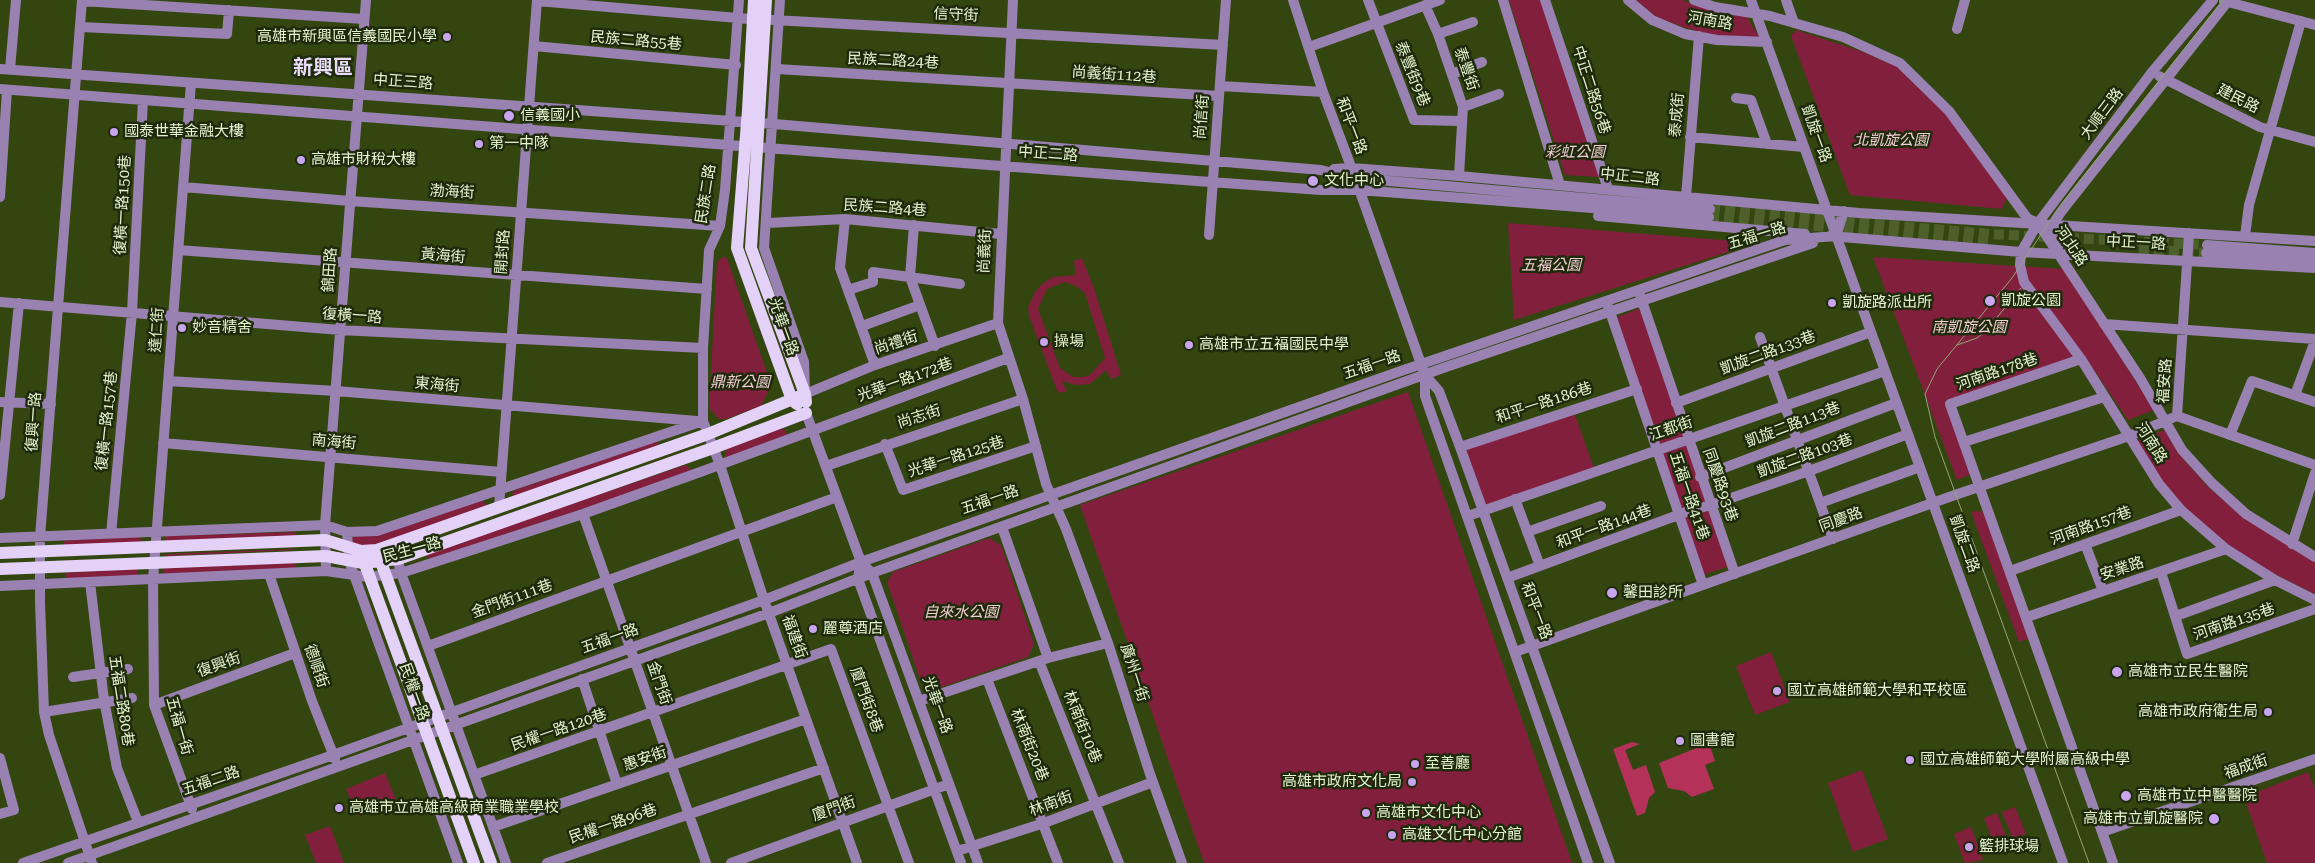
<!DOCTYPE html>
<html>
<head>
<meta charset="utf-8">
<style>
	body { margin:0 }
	canvas { display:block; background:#334610 }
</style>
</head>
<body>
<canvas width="2315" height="863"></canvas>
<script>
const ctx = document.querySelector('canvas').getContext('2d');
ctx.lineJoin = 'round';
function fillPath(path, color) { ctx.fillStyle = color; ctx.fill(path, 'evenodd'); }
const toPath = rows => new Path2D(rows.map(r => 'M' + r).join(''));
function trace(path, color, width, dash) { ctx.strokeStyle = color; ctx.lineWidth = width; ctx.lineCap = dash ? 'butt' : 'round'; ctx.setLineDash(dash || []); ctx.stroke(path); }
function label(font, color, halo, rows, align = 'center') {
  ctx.font = font + ' "Roboto Serif","Noto Sans TC",serif'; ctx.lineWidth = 5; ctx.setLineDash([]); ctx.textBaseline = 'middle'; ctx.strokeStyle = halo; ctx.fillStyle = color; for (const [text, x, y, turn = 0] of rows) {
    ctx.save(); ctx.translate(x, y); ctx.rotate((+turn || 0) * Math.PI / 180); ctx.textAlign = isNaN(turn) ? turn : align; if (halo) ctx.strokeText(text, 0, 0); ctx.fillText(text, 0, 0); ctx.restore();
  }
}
fillPath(toPath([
	[1509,0,1542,0,1600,177,1565,175],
	[1636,0,1683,0,1693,5,1746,16,1759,37,1716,36,1686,28,1656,17],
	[1796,30,1863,52,1897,67,1946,114,2007,198,2002,209,1850,195,1791,36],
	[1508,223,1747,242,1747,246,1514,320],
	[723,257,727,258,768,376,770,388,761,406,726,419,719,419,709,408,717,262],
	[1873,257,2064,269,2154,410,2128,420,2086,358,1946,403,1971,474,1957,480],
	[1082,258,1094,288,1121,375,1111,379,1106,370,1090,384,1077,385,1062,381,1067,391,1058,393,1029,316,1028,308,1035,292,1042,284,1053,277,1076,275,1074,261],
	[1065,282,1076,286,1085,293,1105,358,1090,375,1082,377,1073,377,1060,368,1038,309,1047,289],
	[1641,308,1730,566,1702,575,1615,318],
	[1408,392,1572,863,1204,863,1080,505],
	[1574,412,1594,468,1485,505,1465,447],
	[778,429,784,429,787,435,726,458,725,450],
	[2165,430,2178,453,2207,486,2244,518,2315,556,2315,594,2257,565,2211,533,2181,505,2161,481,2137,441],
	[654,442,657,442,658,448,514,497,512,494,515,490],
	[685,465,691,470,687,475,429,559,427,556,430,553],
	[483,499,486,507,378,546,351,545,352,538,355,536],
	[1978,511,1984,512,2030,638,2019,642,1971,512],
	[295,532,297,536,165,541,166,536],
	[139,537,143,542,64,545,64,542,68,540],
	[989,538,1001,545,1034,644,1028,657,933,690,921,682,887,582,893,572],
	[294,549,294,550,166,556,167,554],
	[295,563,296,567,293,570,164,574,163,571,164,568],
	[137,568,138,576,67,579,65,573],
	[1771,652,1790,702,1755,715,1736,666],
	[1862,770,1888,839,1853,852,1828,783],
	[2308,772,2315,789,2315,863,2267,863,2244,797],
	[385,773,396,800,358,816,346,789],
	[2015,807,2026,834,2013,839,2002,812],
	[1997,813,2008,841,1995,847,1984,818],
	[330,826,344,863,316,863,305,835],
	[1971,827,1983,860,1965,863,1954,834]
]), '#811f3d');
fillPath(toPath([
	[1632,742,1640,744,1625,750,1633,770,1646,765,1655,792,1649,798,1645,813,1637,816,1613,749],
	[1709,743,1715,761,1705,765,1714,789,1692,797,1684,791,1668,788,1659,763]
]), '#b43159');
trace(toPath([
	[1710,209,1989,234,2207,245],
	[1709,217,1992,241],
	[2139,249,2206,253]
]), '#4d602c', 10, [10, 5]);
trace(toPath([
	[82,0,40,537,40,602,44,712,49,735,92,863],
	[739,0,725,190,720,226,709,250,703,348,703,421,720,465,764,600,857,863],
	[780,0,764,248,804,362,805,394,875,365,998,323],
	[1013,0,998,323,1023,399,1046,484,1066,529,1108,643,1150,774,1182,863],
	[1293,0,1323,92,1353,172],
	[1368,0,1414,120,1461,121],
	[1503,0,1560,185],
	[1545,0,1608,189],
	[1628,0,1652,20,1685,34,1717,40,1767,42],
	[1694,0,1715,7,1770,16,1843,37,1900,63,1949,111,2022,211,2028,219,2038,223,2140,378,2182,450,2212,483,2246,514,2315,557],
	[1751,0,2063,863],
	[1786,0,1794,23],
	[2213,0,2152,72,2038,223,2021,252,2020,265,2024,282,2081,359,2159,484,2181,510,2226,549,2275,580,2315,600],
	[82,1,364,19],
	[537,1,738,18,1223,45],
	[2224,1,2315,25],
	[1425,5,1438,34,1463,107,1459,176],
	[81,27,227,34,229,10],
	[1957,29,1965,0],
	[1438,34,1473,22],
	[534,46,736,65],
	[1309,47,1440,0],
	[0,69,774,124,1321,170,1355,178,1710,209],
	[10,69,16,0],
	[777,69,1219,96],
	[1452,74,1482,62],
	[2159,76,2260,127,2315,142],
	[191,83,153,579,154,705,192,809],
	[1220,86,1323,92],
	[0,89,1197,181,1321,190,1359,190,1709,217],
	[1736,98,1751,100,1767,144],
	[1463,107,1499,94],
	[1690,137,1804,147],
	[1334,169,1351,168,1459,176,1859,213,2315,241],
	[1358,186,1421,364,1425,375,1425,396,1588,863],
	[183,187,350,201,720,226],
	[0,197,7,90],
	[1686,197,1699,36],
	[1598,216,1805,234],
	[845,219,840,268,875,365],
	[767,223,845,219,1001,234],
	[914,225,910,277,935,346],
	[1209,235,1226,0],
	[1830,236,2021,252,2315,268],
	[1836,236,1844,211],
	[2245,236,2249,205,2301,21],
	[2207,245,2315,253],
	[2058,248,2053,224,2061,212,2229,0],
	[178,250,707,289],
	[2206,253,2315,260],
	[848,290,873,282,873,272,960,284],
	[1640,295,1735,574],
	[0,302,340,330,703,348],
	[1608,306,1703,585],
	[2104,324,2315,339],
	[862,326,920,305],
	[1760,337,1833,539],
	[2081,359,1950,404,2113,863],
	[1425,375,1439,391,1460,447,1610,863],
	[168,381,336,391,697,421],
	[2295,395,2315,341],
	[0,402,51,404],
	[1676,403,1871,332],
	[806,413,861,562,872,573,978,863],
	[2177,416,2189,233],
	[2177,416,2315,465],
	[2230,435,2252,381,2315,402],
	[1964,442,2104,397],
	[163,443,501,472],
	[885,444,903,490,1036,446],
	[1460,447,1637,389],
	[826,466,1023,399],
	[1700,477,1896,403],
	[0,495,19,303],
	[1515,499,1540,566],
	[1820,503,1920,467],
	[499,507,537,0],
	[583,514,706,863],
	[1468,516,1885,371],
	[1002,527,1048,658],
	[347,532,349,561,458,863],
	[1527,532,1601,506],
	[111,534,132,312,143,100],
	[0,538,325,525,347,532,377,531,703,421],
	[2085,544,2103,591],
	[2292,544,2315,473],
	[394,545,401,573,506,863],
	[326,571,325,525,366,0],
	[2010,571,2181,510],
	[859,572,858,579,961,863],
	[2161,572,2187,654,2315,609],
	[269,574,312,701,335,759],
	[1507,578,1689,511,1711,505,1809,471,1908,434],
	[90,582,104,700,117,768,138,822],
	[0,586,326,571,368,577,401,573,583,514,703,471,1008,358],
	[2176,616,2275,580],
	[2027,617,2226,549],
	[428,646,837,497],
	[1515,652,1952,496,2129,436,2177,416],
	[1039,661,1119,863],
	[73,677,128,669],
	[582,679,617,784],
	[987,679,1058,863],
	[919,701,1048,658,1108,643],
	[154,705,295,653],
	[44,712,132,698],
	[0,758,14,810,0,814],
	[474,775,831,649,909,863],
	[493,827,806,719],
	[2102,832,2315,759],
	[957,851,1044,823,1153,782],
	[23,863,333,755,764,600,861,562,1398,372,1785,240,1836,236],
	[68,863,769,613,872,573,1443,368,1813,243],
	[547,863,824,768],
	[731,863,949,784]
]), '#9981b1', 10);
trace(toPath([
	[754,0,748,110,737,248,792,400,797,404],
	[766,0,751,248,805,394,806,402],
	[0,553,325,540,361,551,377,550,708,434,805,394],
	[378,554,491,863],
	[362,556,474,863],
	[0,569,326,556,363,563,398,559,713,448,806,413]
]), '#e4d1f8', 12);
trace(toPath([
	[1957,345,1977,338,1986,331,2021,288],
	[2089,863,1935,437,1925,394,1937,369,2012,278,2062,203,2223,0]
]), '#94a579', 1);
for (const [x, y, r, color] of [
	[447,37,5,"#c9a5ee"],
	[509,116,6,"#c9a5ee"],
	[114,132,5,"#c9a5ee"],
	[479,144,5,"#c9a5ee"],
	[301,160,5,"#c9a5ee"],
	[1313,181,6,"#c9a5ee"],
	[1990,301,6,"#c9a5ee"],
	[1832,303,5,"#c9a5ee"],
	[182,328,5,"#c9a5ee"],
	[1044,342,5,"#c9a5ee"],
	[1189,345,5,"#c9a5ee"],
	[1612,593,6,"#c9a5ee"],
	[813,629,5,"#c9a5ee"],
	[2117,672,6,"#c9a5ee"],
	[1777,691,5,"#c9a5ee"],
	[2268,712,5,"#c9a5ee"],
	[1680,741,5,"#c9a5ee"],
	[1910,760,5,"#c9a5ee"],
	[1415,764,5,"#c9a5ee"],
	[1412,782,5,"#c9a5ee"],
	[2126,796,6,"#c9a5ee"],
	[339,808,5,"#c9a5ee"],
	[1366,813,5,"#c9a5ee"],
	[2214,819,6,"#c9a5ee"],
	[1392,835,5,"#c9a5ee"],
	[1969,847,5,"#c9a5ee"]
]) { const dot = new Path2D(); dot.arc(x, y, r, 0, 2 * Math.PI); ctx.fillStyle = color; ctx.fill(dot); trace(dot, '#1f2a0c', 2); }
label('15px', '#e2f2ce', '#1f2a0c', [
	["信守街",956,15,3],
	["河南路",1710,21,10],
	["民族二路55巷",636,41,5],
	["民族二路24巷",893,61,3],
	["泰豐街",1466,69,71],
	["泰豐街9巷",1412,74,68],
	["尚義街112巷",1114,75,4],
	["中正三路",403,82,4],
	["中正二路56巷",1591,90,72],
	["建民路",2238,99,27],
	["大順三路",2102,114,-53],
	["泰成街",1677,115,-85],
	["尚信街",1202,117,-86],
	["和平一路",1351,126,69],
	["凱旋一路",1816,134,70],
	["中正二路",1048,154,4],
	["中正二路",1630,177,6],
	["渤海街",452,192,3],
	["民族二路",706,194,-81],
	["復橫一路150巷",123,205,-87],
	["民族二路4巷",885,208,4],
	["五福一路",1757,236,-17],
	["中正一路",2136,243,3],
	["河北路",2071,246,56],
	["尚義街",985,251,-88],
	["開封路",503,252,-86],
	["黃海街",443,256,5],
	["錦田路",330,270,-86],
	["復橫一路",352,316,4],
	["光華一路",783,327,70],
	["達仁街",157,330,-86],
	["尚禮街",896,343,-18],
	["凱旋二路133巷",1768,353,-20],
	["五福一路",1372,365,-19],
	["河南路178巷",1997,372,-19],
	["光華一路172巷",905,380,-20],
	["福安路",2165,381,-86],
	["東海街",437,385,5],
	["和平一路186巷",1544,403,-18],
	["尚志街",919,417,-18],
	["復橫一路157巷",107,421,-84],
	["復興一路",34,422,-86],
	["凱旋二路113巷",1793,425,-21],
	["江都街",1671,429,-19],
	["南海街",334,442,5],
	["河南路",2151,443,58],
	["凱旋二路103巷",1805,456,-20],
	["光華一路125巷",956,457,-18],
	["同慶路93巷",1720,485,71],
	["五福一路41巷",1689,496,71],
	["五福一路",990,500,-19],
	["同慶路",1841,520,-20],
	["河南路157巷",2091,526,-20],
	["和平一路144巷",1604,527,-20],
	["凱旋二路",1964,544,70],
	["民生一路",412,550,-15],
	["安業路",2122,569,-18],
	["金門街111巷",512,599,-20],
	["和平一路",1536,611,69],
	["河南路135巷",2234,622,-19],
	["福建街",794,637,70],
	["五福一路",610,639,-20],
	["復興街",219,665,-20],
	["德順街",316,666,71],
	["廣州一街",1134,673,72],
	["金門街",659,683,71],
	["民權一路",414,692,70],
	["廈門街8巷",866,700,70],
	["五福二路80巷",121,701,81],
	["光華一路",937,705,70],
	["五福一街",179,726,74],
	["林南街10巷",1082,727,68],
	["民權一路120巷",559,730,-19],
	["林南街20巷",1029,745,68],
	["惠安街",645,759,-19],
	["福成街",2246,767,-19],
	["五福二路",211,781,-19],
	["林南街",1051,804,-20],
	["廈門街",834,809,-20],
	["民權一路96巷",613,824,-19]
]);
label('15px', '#e2f2ce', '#1f2a0c', [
	["高雄市新興區信義國民小學",437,37,"right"],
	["信義國小",520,116],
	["國泰世華金融大樓",124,132],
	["第一中隊",489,144],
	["高雄市財稅大樓",311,160],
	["文化中心",1324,181],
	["凱旋公園",2001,301],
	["凱旋路派出所",1842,303],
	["妙音精舍",192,328],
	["操場",1054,342],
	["高雄市立五福國民中學",1199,345],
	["馨田診所",1623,593],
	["麗尊酒店",823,629],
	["高雄市立民生醫院",2128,672],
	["國立高雄師範大學和平校區",1787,691],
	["高雄市政府衛生局",2258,712,"right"],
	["圖書館",1690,741],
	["國立高雄師範大學附屬高級中學",1920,760],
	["至善廳",1425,764],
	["高雄市政府文化局",1402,782,"right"],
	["高雄市立中醫醫院",2137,796],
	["高雄市立高雄高級商業職業學校",349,808],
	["高雄市文化中心",1376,813],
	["高雄市立凱旋醫院",2203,819,"right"],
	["高雄文化中心分館",1402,835],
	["籃排球場",1979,847]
], 'left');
label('italic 15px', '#f0cdd3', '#1f2a0c', [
	["北凱旋公園",1891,141],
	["彩虹公園",1575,153],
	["五福公園",1551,266],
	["南凱旋公園",1969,328],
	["鼎新公園",740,383],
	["自來水公園",961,613]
]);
label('bold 20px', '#eaddf9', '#1f2a0c', [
	["新興區",323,68]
]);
</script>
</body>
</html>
